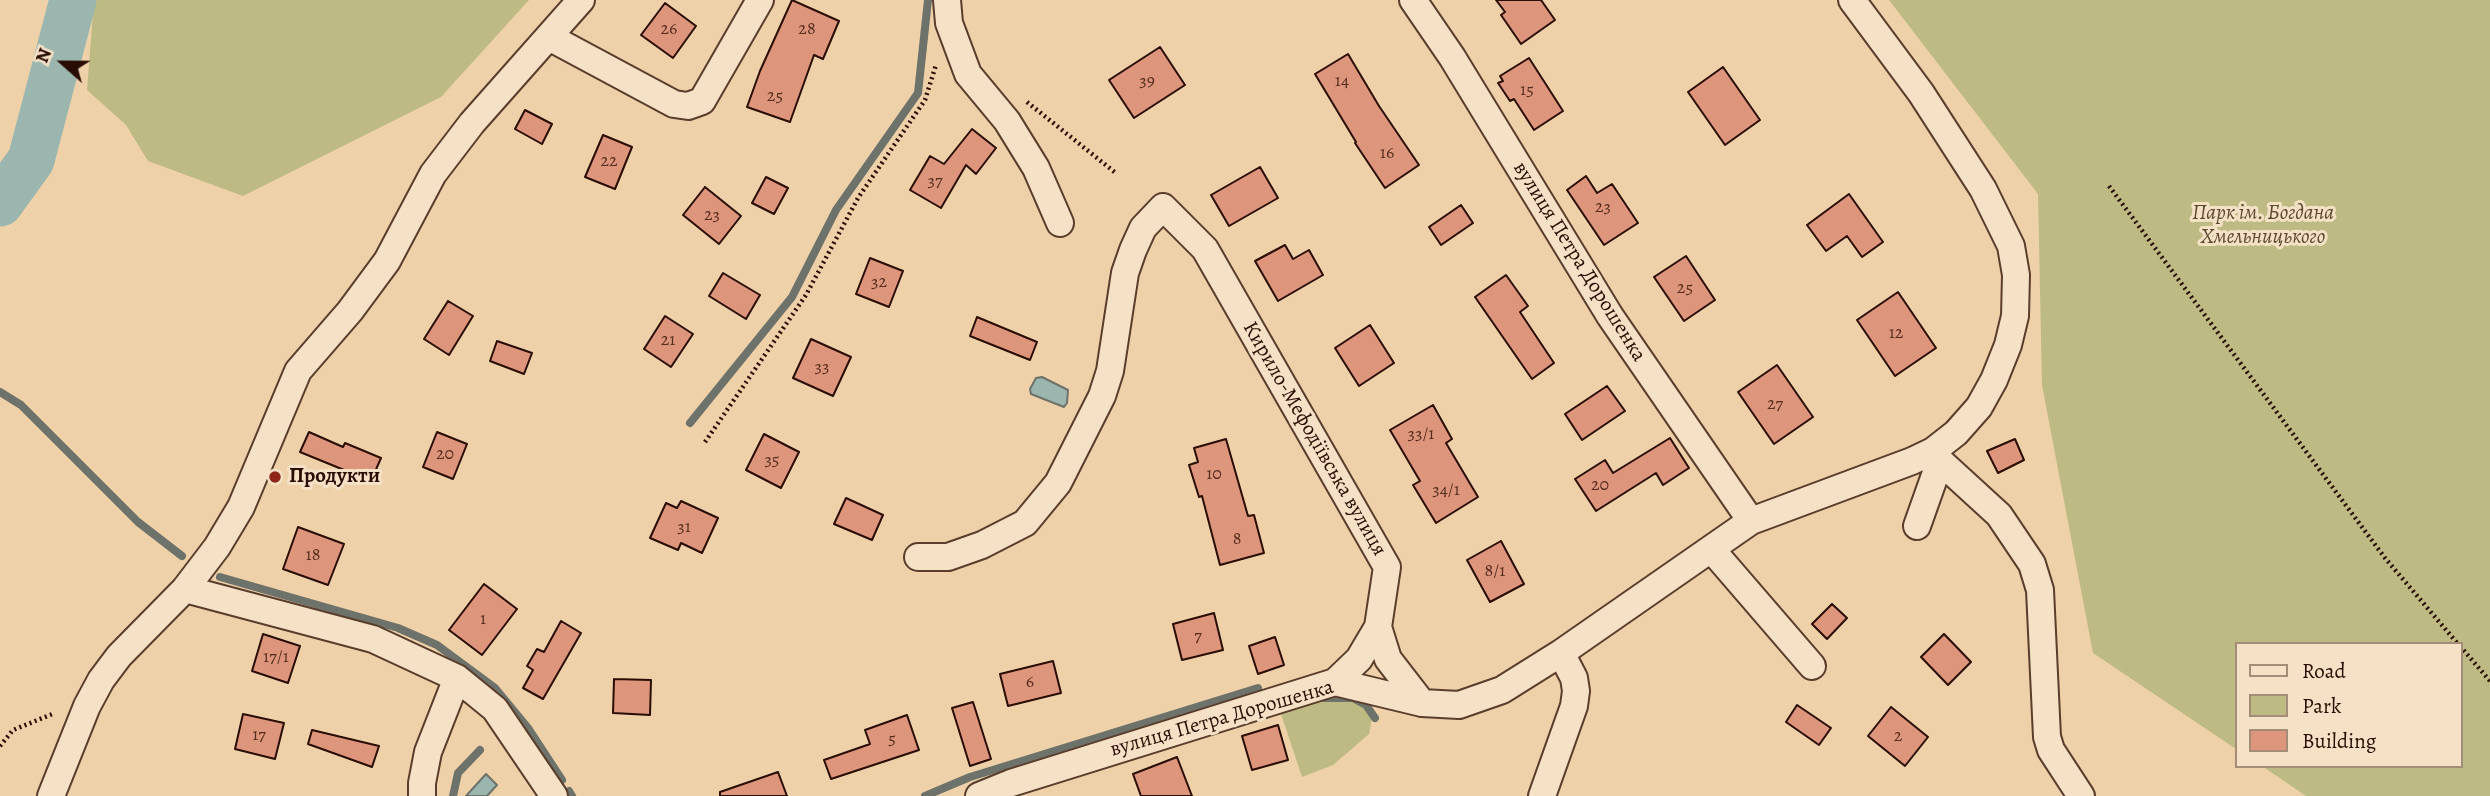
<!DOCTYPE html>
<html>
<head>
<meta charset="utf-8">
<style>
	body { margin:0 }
	#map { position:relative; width:2490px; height:796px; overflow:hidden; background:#eed1a8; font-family:Alegreya,serif }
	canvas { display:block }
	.legend { position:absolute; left:2235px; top:642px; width:228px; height:126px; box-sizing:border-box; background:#f4e1c6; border:2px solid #a38c78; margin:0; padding:9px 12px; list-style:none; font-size:21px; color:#290c02 }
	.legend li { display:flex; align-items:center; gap:14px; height:35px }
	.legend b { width:35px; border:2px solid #a38c78 }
	.north { position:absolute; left:28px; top:28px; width:70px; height:70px; -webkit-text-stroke:5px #f4e1c6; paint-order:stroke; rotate:291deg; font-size:19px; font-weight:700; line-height:28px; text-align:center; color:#290c02 }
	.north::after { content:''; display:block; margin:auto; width:24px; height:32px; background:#290c02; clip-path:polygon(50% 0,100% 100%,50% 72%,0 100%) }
</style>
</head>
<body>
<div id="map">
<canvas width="2490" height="796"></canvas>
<ul class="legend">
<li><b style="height:9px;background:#f4e1c6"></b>Road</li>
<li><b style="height:19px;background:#beba84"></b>Park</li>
<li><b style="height:19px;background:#dd957c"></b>Building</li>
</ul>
<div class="north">N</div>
</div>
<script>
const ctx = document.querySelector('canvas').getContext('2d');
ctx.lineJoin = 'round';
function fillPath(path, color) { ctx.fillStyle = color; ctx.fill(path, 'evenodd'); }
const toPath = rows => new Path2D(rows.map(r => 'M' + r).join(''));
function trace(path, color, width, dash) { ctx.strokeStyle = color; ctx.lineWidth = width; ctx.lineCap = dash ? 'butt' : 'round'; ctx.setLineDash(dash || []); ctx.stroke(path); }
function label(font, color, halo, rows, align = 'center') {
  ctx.font = font + ' Alegreya,serif'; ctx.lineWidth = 6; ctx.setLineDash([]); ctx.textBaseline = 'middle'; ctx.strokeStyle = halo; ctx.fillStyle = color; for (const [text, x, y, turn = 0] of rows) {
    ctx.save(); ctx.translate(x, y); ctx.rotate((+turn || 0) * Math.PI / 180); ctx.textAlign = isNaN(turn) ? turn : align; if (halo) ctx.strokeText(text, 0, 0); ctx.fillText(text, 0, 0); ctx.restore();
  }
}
fillPath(toPath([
	[94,0,529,0,441,97,243,196,148,161,126,125,87,90],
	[1889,0,2490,0,2490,796,2306,796,2262,766,2460,766,2460,644,2236,644,2236,749,2093,653,2042,385,2038,194],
	[1331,699,1350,701,1364,706,1372,719,1369,734,1333,765,1302,777,1280,711]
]), '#beba84');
const water = toPath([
	[1042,377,1068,390,1067,403,1064,407,1031,394,1030,389,1036,378,1042,377],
	[486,774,497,785,487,796,466,796,486,774]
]);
fillPath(water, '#9bb6af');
trace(water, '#6d726a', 2);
trace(toPath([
	[0,392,21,405,138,522,182,556],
	[690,423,792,297,836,210,918,93,928,0],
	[220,577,398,628,437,645,495,688,528,728,562,780],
	[1324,698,1353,698,1366,705,1375,718],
	[569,791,572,796],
	[453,796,458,773,480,750],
	[925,796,970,777,1258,688]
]), '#6d726a', 8);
trace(toPath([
	[0,203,31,160,73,0]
]), '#9bb6af', 47);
const building = toPath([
	[792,0,839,21,823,59,814,55,790,122,747,107,760,71,792,0],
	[1496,0,1541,0,1555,20,1521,44,1501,15,1505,12,1496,0],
	[665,3,696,26,673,58,641,35,665,3],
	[1160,47,1185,85,1134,118,1109,80,1160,47],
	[1348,54,1379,106,1419,165,1385,188,1355,143,1356,142,1315,74,1348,54],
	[1529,58,1563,111,1534,130,1514,99,1510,101,1498,83,1503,81,1500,76,1529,58],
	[1723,67,1760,120,1725,145,1688,92,1723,67],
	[525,110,552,124,542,144,515,129,525,110],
	[972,129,996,148,976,174,966,165,941,208,910,190,930,156,944,164,972,129],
	[603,135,632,147,615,189,585,177,603,135],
	[1260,167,1278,198,1229,226,1211,195,1260,167],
	[1586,176,1597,193,1612,184,1638,223,1604,245,1567,190,1586,176],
	[766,177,788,188,774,214,752,203,766,177],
	[705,187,741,216,719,244,683,215,705,187],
	[1849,194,1883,242,1862,257,1847,236,1826,251,1807,225,1849,194],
	[1461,205,1473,223,1441,245,1429,227,1461,205],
	[1285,245,1293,259,1309,250,1323,275,1278,301,1255,261,1285,245],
	[1686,256,1715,300,1684,321,1654,277,1686,256],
	[870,258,903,271,889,307,856,294,870,258],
	[723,273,760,295,746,319,709,296,723,273],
	[1506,275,1528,306,1520,312,1554,363,1532,379,1475,297,1506,275],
	[1898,292,1936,348,1895,376,1857,320,1898,292],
	[448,301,473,316,449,355,424,339,448,301],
	[665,316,693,334,671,367,644,349,665,316],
	[977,317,1037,342,1030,360,970,336,977,317],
	[1370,325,1394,363,1359,386,1335,348,1370,325],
	[811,339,851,357,833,396,793,378,811,339],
	[497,341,532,353,524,374,490,361,497,341],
	[1777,365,1813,417,1774,444,1738,392,1777,365],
	[1607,386,1625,411,1582,440,1565,414,1607,386],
	[1433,405,1452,439,1446,443,1478,497,1436,523,1413,485,1420,481,1390,430,1433,405],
	[309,432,343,447,345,443,381,458,371,481,300,452,309,432],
	[437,432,467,444,453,479,423,467,437,432],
	[764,434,799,452,781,488,746,470,764,434],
	[1670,438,1689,468,1663,485,1656,473,1596,511,1575,479,1605,460,1613,473,1670,438],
	[1226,439,1248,516,1254,515,1264,553,1220,565,1202,496,1199,497,1189,465,1198,462,1194,448,1226,439],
	[2015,439,2024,460,1998,473,1987,451,2015,439],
	[846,498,883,515,872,540,834,524,846,498],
	[681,501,718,518,702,553,681,543,678,550,650,538,666,503,677,508,681,501],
	[298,527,344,544,328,585,283,569,298,527],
	[1501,541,1524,584,1490,602,1467,560,1501,541],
	[484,584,517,609,482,655,449,630,484,584],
	[1832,604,1847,618,1827,639,1812,624,1832,604],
	[1214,613,1223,650,1182,660,1173,624,1214,613],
	[561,621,581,633,543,699,523,688,533,670,527,666,537,649,544,652,561,621],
	[263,634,300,646,288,683,252,671,263,634],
	[1944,634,1971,662,1948,685,1921,657,1944,634],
	[1275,637,1284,665,1258,674,1249,646,1275,637],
	[1053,661,1061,693,1008,706,1000,674,1053,661],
	[614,679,651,680,650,715,613,713,614,679],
	[973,702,991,759,970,766,952,708,973,702],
	[1797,705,1831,728,1819,745,1786,722,1797,705],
	[1891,707,1928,737,1905,766,1868,736,1891,707],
	[243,714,284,723,275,759,235,749,243,714],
	[907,715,919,750,831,779,824,760,870,744,865,730,907,715],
	[1278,725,1288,760,1252,770,1242,736,1278,725],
	[312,730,379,746,372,767,308,744,312,730],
	[1177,757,1192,796,1141,796,1133,774,1177,757],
	[778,772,787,796,720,796,720,792,778,772]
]);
fillPath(building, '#dd957c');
trace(building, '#290c02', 2);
const minor = toPath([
	[947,0,949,23,968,74,1007,121,1036,168,1060,223],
	[1413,0,1452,57,1610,316,1751,521],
	[549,37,674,104,688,106,702,101,760,0],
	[1933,451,1940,461,1999,515,2032,564,2040,590,2047,737,2051,750,2081,796],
	[1917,526,1940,461],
	[1712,550,1812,666],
	[918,557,948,557,982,545,1025,523,1058,483,1102,396,1110,371,1125,273,1133,250,1143,228,1163,207,1205,249,1387,567,1378,627,1359,659,1335,682],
	[185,589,373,639,457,678,495,709,554,796],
	[1378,627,1388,659,1422,703],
	[51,796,87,706,101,680,119,656,185,589,217,547,241,507,298,371,350,311,387,261,433,174,472,123,581,0],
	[422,796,422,783,428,752,457,678],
	[979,796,1011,783,1335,682,1422,703,1459,705,1502,690,1561,653,1751,521,1912,461,1933,451,1956,433,1979,407,1994,380,2008,345,2015,316,2016,275,2011,246,1983,189,1921,93,1852,0],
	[1542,796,1574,706,1576,691,1574,678,1561,653]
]);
trace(minor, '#5a3d2c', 30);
trace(toPath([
	[1027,102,1117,174],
	[2109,186,2385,558,2458,644],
	[705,442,806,295,858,198,925,100,936,65],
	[2460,646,2490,681],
	[0,746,13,730,55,713]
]), '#290c02', 4.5, [2, 3.5]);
trace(minor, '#f4e1c6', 26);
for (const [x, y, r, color] of [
	[275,477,7,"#8f2418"]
]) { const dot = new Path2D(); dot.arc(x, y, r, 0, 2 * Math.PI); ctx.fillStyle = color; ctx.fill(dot); trace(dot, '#f4e1c6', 2.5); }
label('18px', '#562e20', null, [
	["26",669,30],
	["28",807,30],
	["39",1147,82],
	["14",1342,82],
	["15",1527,91],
	["25",775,97],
	["16",1387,154],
	["22",609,162],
	["37",935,182],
	["23",1603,208],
	["23",712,216],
	["32",879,283],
	["25",1685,289],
	["12",1896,334],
	["21",668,341],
	["33",822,368],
	["27",1775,405],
	["33/1",1421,435],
	["20",445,455],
	["35",772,461],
	["10",1214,475],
	["20",1600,486],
	["34/1",1446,491],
	["31",684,528],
	["8",1237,540],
	["18",313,556],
	["8/1",1495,572],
	["1",483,620],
	["7",1198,637],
	["17/1",276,658],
	["6",1030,683],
	["17",259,736],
	["2",1898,737],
	["5",892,740]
]);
label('italic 21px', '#5d4930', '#f4e1c6', [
	["Парк ім. Богдана",2263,214],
	["Хмельницького",2263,238]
]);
label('21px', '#290c02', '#f4e1c6', [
	["вулиця Петра Дорошенка",1579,262,58],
	["Кирило-Мефодіївська вулиця",1314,439,60],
	["вулиця Петра Дорошенка",1222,719,-16]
]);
label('bold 21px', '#290c02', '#f4e1c6', [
	["Продукти",289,477]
], 'left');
</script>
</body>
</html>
